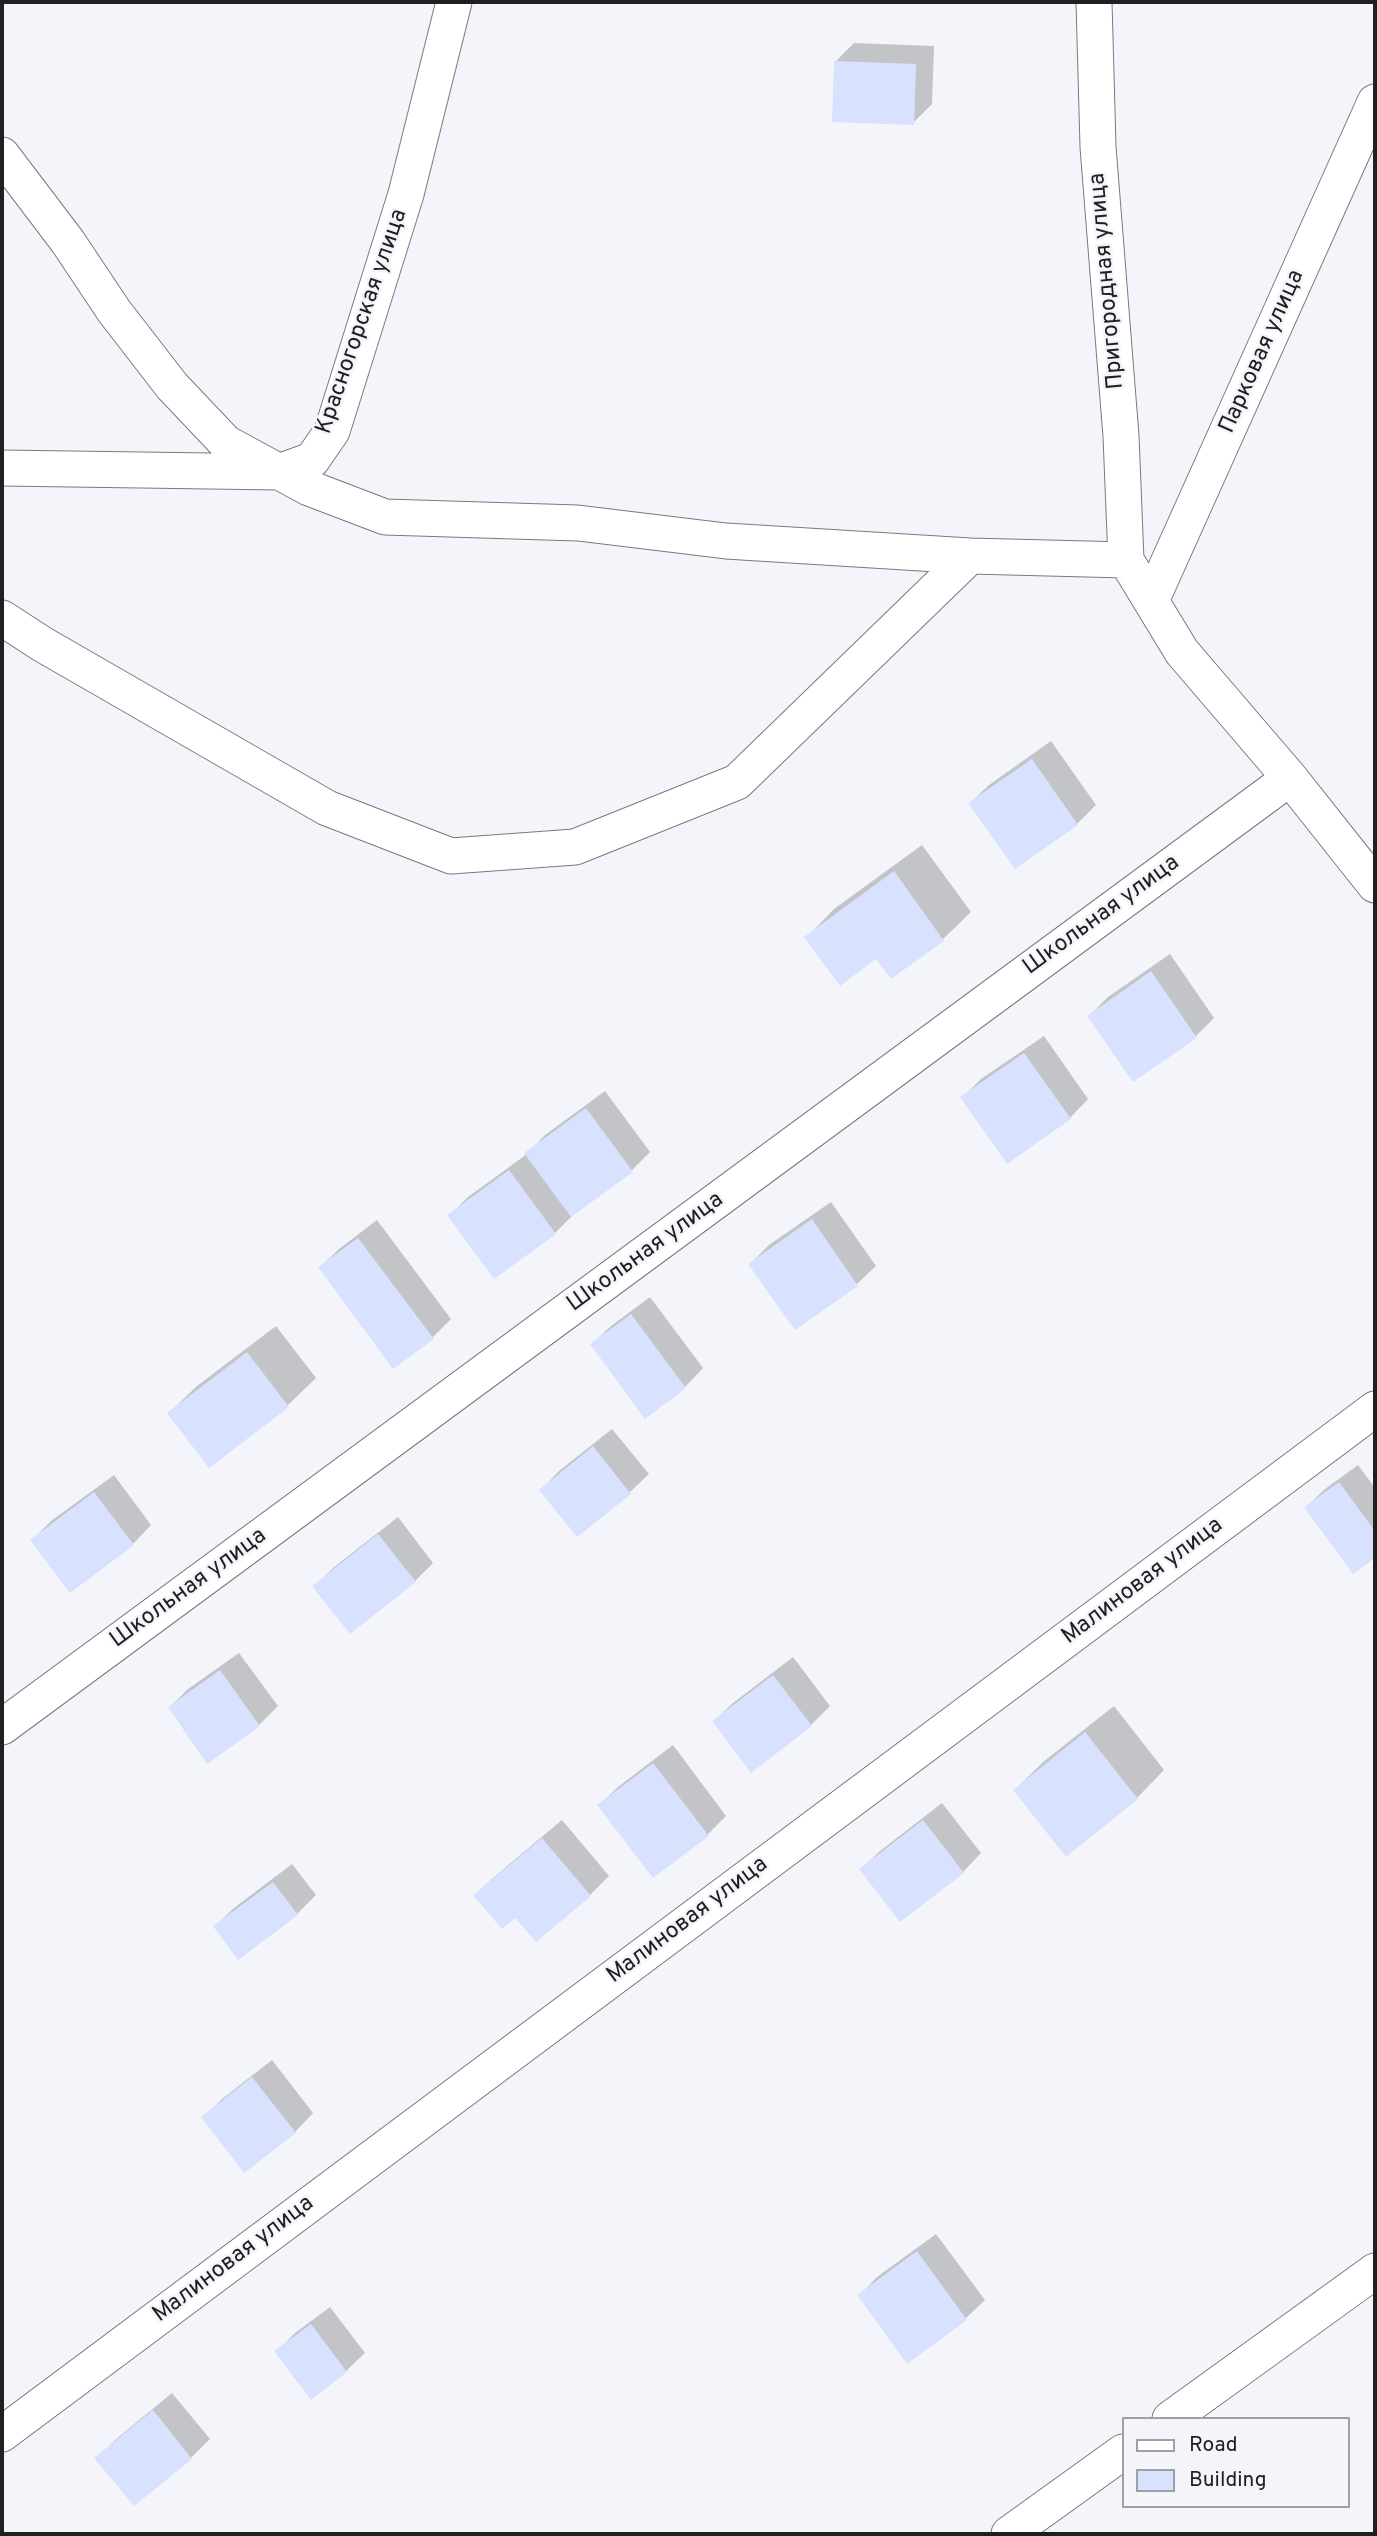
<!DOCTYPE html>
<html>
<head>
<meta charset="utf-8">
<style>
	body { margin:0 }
	#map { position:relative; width:1377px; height:2536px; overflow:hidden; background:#f4f5fa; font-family:Overpass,sans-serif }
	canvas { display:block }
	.frame { position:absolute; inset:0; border:4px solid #202022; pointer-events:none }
	.legend { position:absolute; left:1122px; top:2417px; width:228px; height:91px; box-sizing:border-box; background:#f4f5fa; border:2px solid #9fa0a4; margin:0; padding:9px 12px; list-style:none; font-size:21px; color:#202022 }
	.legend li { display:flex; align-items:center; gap:14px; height:35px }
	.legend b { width:35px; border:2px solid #9fa0a4 }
</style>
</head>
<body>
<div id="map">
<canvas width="1377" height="2536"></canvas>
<div class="frame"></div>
<ul class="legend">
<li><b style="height:9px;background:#fff"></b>Road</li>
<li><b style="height:19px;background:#d8e1fe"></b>Building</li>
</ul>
</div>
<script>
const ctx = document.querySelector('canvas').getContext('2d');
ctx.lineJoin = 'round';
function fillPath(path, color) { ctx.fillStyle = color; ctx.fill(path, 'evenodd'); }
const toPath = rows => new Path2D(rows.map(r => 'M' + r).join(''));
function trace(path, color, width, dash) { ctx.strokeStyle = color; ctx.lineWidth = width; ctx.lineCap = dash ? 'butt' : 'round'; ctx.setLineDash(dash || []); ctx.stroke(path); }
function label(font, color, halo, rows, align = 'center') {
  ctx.font = font + ' Overpass,sans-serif'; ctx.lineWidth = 5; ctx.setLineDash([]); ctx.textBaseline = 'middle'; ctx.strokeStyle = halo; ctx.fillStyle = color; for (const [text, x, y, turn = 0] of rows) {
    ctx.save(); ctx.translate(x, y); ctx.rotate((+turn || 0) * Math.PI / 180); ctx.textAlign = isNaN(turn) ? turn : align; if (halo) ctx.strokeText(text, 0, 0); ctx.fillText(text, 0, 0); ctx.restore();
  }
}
fillPath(toPath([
	[854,43,934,46,932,104,913,123,836,61],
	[1051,741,1096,805,1077,824,1015,867,970,803,989,785],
	[922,845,971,912,943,939,891,977,877,957,807,937,834,909],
	[1170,954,1214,1018,1196,1036,1134,1080,1089,1016,1108,997],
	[1044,1036,1088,1099,1070,1118,963,1097,981,1079],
	[605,1091,650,1152,631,1171,574,1214,555,1233,450,1215,468,1197,527,1154,545,1135],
	[831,1202,876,1266,857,1284,795,1328,750,1264,769,1245],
	[377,1220,451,1319,432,1338,320,1267,339,1249],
	[650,1297,703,1368,685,1387,592,1344,611,1326],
	[276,1326,316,1378,288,1405,210,1465,169,1413,197,1386],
	[612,1429,649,1474,630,1492,577,1535,541,1490,559,1471],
	[1358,1465,1375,1488,1375,1556,1353,1572,1306,1507,1325,1489],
	[114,1475,151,1525,133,1544,32,1540,51,1521],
	[398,1517,433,1563,415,1581,315,1586,333,1568],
	[239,1653,278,1706,259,1725,170,1707,188,1689],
	[793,1657,830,1706,811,1725,751,1770,714,1721,733,1703],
	[1114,1706,1164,1770,1137,1798,1015,1790,1043,1762],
	[673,1745,726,1816,707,1835,599,1805,618,1787],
	[942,1803,981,1853,963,1872,901,1920,861,1869,880,1851],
	[562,1820,609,1876,590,1895,475,1895,494,1877],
	[292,1864,316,1895,297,1914,215,1926,234,1908],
	[272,2060,313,2113,295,2132,245,2170,203,2118,222,2099],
	[936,2234,985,2300,966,2318,907,2361,859,2296,877,2277],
	[330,2307,365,2353,346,2371,276,2352,295,2333],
	[172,2393,210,2439,191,2458,134,2504,97,2458,115,2440]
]), '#0003');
fillPath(toPath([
	[834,61,916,64,914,125,832,122],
	[1032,759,1078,825,1015,869,968,803],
	[894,871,944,941,891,979,876,959,840,986,804,937],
	[1151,971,1197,1038,1133,1082,1087,1016],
	[1024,1053,1071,1119,1007,1164,960,1097],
	[586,1108,633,1172,571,1217,524,1153],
	[509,1170,556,1234,494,1279,447,1215],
	[812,1219,858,1286,795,1330,748,1264],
	[358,1238,434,1339,393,1369,318,1267],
	[631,1314,686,1388,645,1419,590,1344],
	[247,1352,289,1407,209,1468,167,1413],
	[593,1446,631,1494,577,1537,539,1490],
	[1339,1482,1375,1531,1375,1558,1353,1574,1304,1507],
	[94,1492,134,1545,70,1593,30,1540],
	[378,1534,416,1582,350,1634,312,1586],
	[220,1670,260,1726,207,1764,168,1707],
	[773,1675,812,1726,751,1773,712,1721],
	[1085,1732,1138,1799,1066,1857,1013,1790],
	[653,1763,709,1836,653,1878,597,1805],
	[923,1820,964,1873,900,1922,859,1869],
	[542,1838,591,1896,536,1942,515,1918,502,1929,473,1895],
	[273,1882,298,1915,238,1960,213,1926],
	[252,2077,296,2133,244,2173,201,2117],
	[917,2251,967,2320,907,2364,857,2295],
	[311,2324,347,2372,311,2400,274,2351],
	[153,2410,192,2459,134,2506,94,2458]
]), '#d8e1fe');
const minor = toPath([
	[1094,2,1098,147,1121,436,1126,560],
	[2,155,68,242,114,311,172,386,226,443,309,488,385,517,578,523,726,541,970,556],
	[2,468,279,472,312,460,332,431,406,194,454,2],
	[1151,601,1375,102],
	[2,618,42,644,327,808,451,856,575,847,737,782,970,556,1126,560,1182,652,1290,778,1375,885],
	[2,1727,1290,778],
	[1170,2419,1375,2271],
	[2,2434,1375,1409],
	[1009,2534,1123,2452]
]);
trace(minor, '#797a7e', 37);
trace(minor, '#fff', 35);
label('23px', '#202022', '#f4f5fa', [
	["Пригородная улица",1108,281,-95],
	["Красногорская улица",363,322,-71],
	["Парковая улица",1263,352,-66],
	["Школьная улица",1102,916,-36],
	["Школьная улица",646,1253,-36],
	["Малиновая улица",1143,1582,-37],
	["Школьная улица",189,1589,-36],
	["Малиновая улица",688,1921,-37],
	["Малиновая улица",234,2260,-37]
]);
</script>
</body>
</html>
